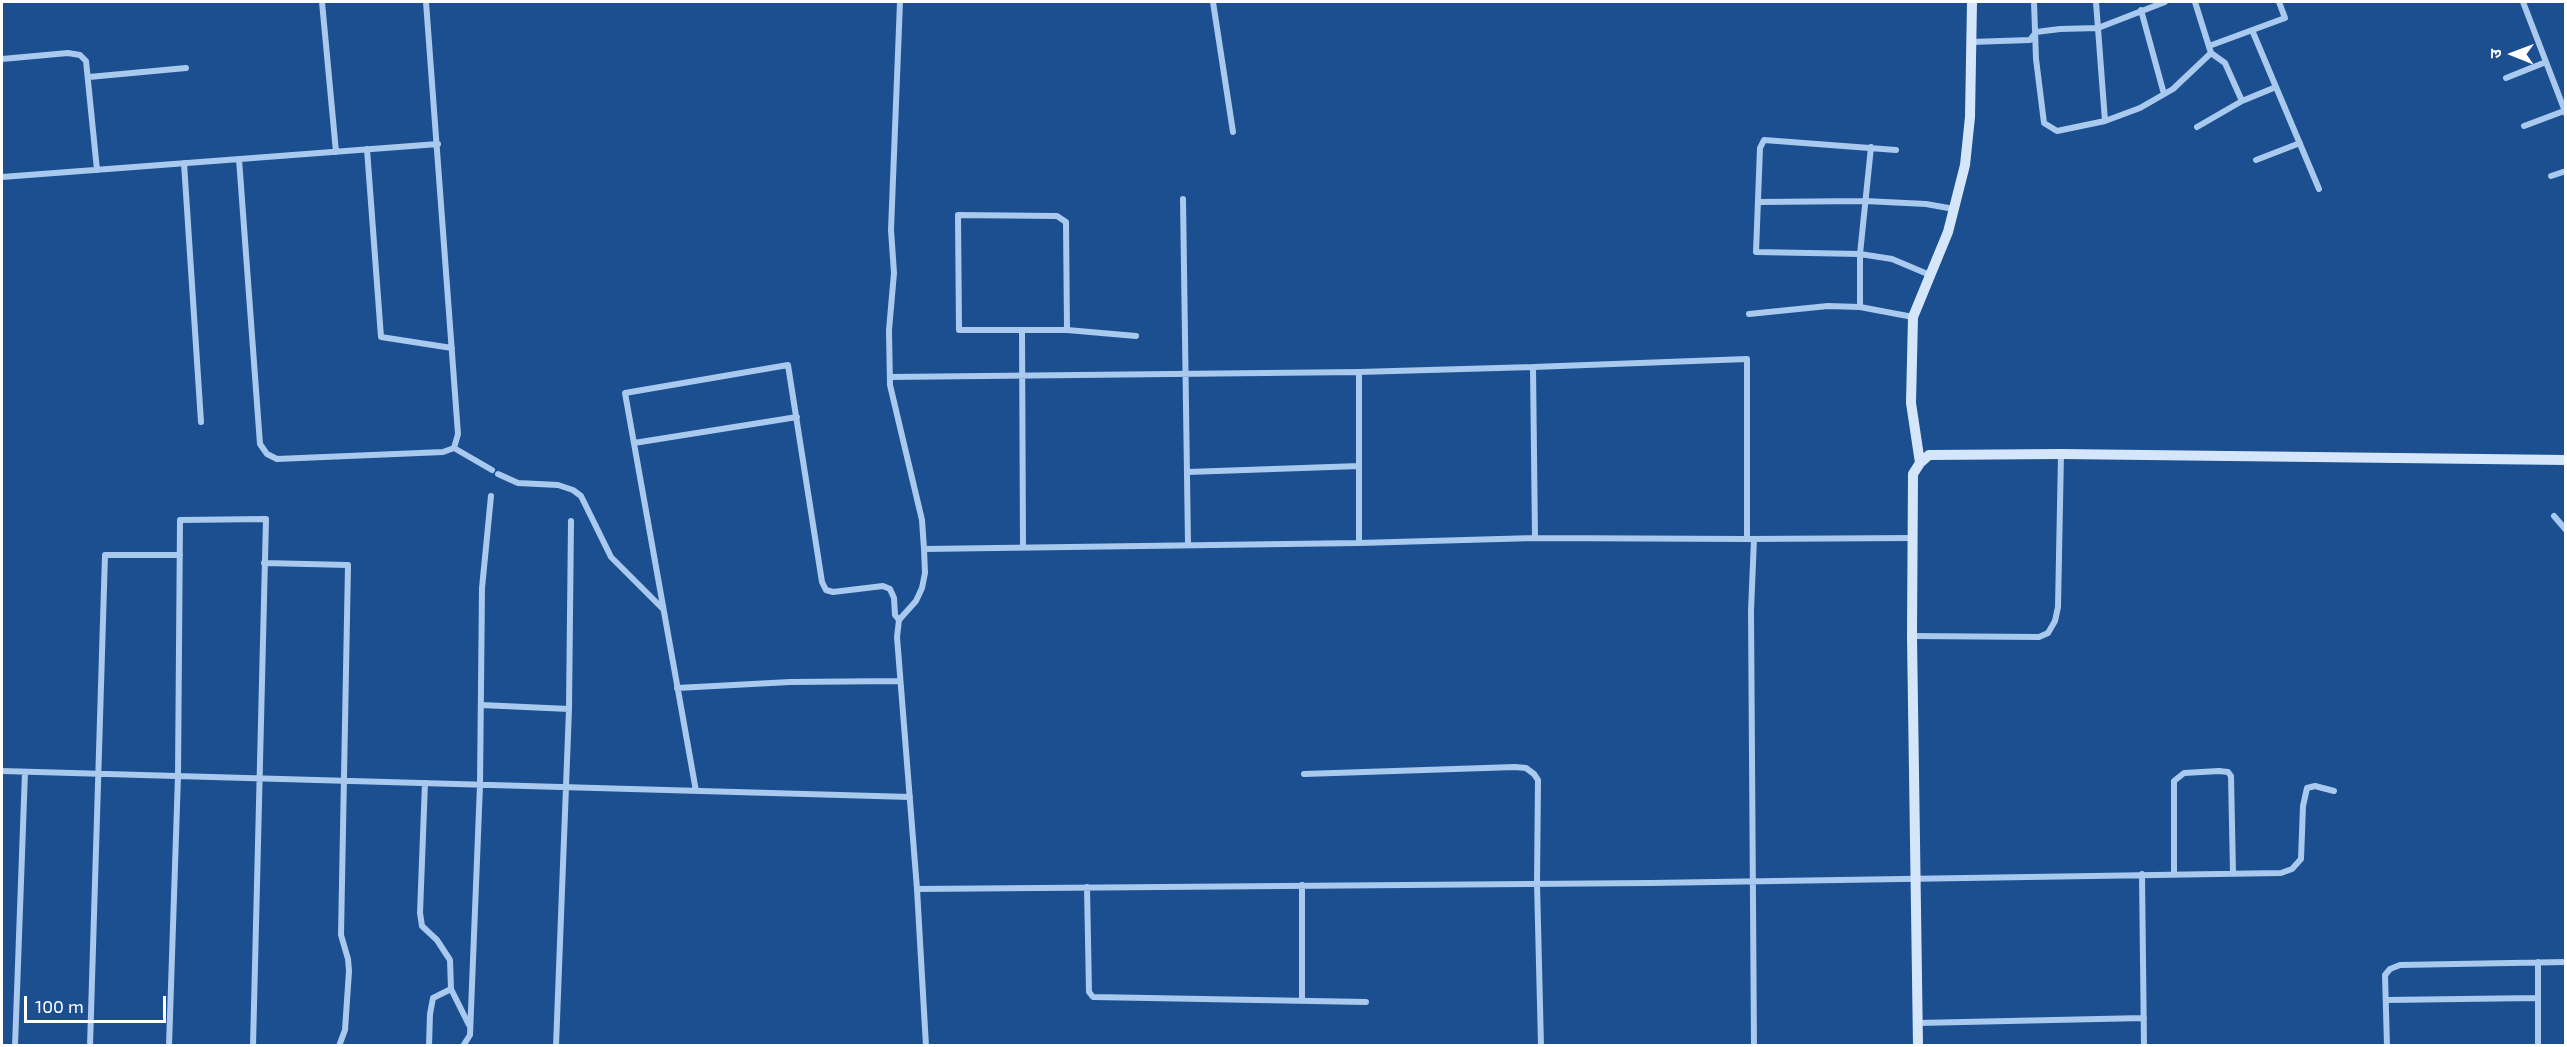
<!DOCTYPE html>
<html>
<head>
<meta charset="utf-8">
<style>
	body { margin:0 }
	#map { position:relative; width:2567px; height:1047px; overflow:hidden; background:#1b4f8f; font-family:"Exo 2","Noto Sans Devanagari",sans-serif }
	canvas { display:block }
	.frame { position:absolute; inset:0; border:3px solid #fff; pointer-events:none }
	.north { position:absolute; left:2483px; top:24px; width:60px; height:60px; -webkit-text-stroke:4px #1b4f8f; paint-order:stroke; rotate:271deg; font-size:16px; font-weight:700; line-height:24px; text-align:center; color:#fff }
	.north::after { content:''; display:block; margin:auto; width:21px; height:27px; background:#fff; clip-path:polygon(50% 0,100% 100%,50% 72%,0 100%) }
	.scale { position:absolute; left:24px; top:996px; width:142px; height:27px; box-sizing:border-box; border:3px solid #fff; border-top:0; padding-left:8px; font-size:18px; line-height:21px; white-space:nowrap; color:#fff; -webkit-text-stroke:4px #1b4f8f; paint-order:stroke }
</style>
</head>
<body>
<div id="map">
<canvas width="2567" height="1047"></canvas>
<div class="frame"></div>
<div class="north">उ</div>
<div class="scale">100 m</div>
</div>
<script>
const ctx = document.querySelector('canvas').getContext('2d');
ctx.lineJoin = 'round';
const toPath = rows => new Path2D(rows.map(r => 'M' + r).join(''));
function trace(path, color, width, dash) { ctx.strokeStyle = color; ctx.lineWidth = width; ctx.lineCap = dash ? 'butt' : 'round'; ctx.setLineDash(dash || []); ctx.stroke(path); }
trace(toPath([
	[322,2,336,152],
	[900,2,891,230,894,273,889,330,890,385,922,520,924,549,925,573,922,588,916,601,899,620,897,637,917,889,926,1046],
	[1213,2,1233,132],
	[2034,2,2036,59,2044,123,2057,131,2105,121,2140,108,2173,89,2211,53],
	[2096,2,2105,121],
	[2195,2,2211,53,2225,63,2242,101],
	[2523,2,2566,114],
	[2141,10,2164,94],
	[2252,30,2276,87],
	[1971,42,2030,40,2036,32,2060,29,2098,28,2165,2],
	[2209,46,2285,18,2279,2],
	[2,59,68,53,80,55,86,61,97,170],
	[89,77,186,68],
	[2506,78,2546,62],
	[2524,126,2564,111],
	[2197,127,2242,101,2276,87,2319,189],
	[367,149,381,337,452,348],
	[1896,150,1764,140,1760,148,1756,252,1860,254,1892,259,1930,275],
	[239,159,260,444,267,454,277,459,443,452,454,448,458,434,426,2],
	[2256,160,2300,143],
	[184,163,201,422],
	[2551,176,2566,171],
	[2,177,438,144],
	[1183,199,1188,544],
	[1759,202,1865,201,1926,204,1954,209],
	[1860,307,1860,254,1871,147],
	[1749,314,1828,306,1860,307,1913,317],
	[1022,330,1067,330,1136,336],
	[1533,367,1747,359,1747,539,1913,538],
	[1359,372,1359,543,1535,538],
	[890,377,1359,372,1533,367,1535,538,1747,539],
	[634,443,797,417],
	[454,448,492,470],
	[1188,472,1359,466],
	[498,474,518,483,558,485,573,490,581,496,611,557,663,609],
	[2554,516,2566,530],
	[1023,547,1022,330,959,330,958,215,1057,216,1066,222,1067,330],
	[924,549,1359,543],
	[264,563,348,565,341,935,348,959,349,971,345,1030,339,1046],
	[1912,636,2039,637,2048,633,2055,621,2058,607,2061,454],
	[677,688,790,682,900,681],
	[481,705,569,709],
	[2,771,910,797],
	[1304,774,1515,767,1526,768,1534,774,1538,780,1537,883,1541,1046],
	[425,783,420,913,422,926,437,940,450,960,451,989,469,1025],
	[696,791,625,393,788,365,822,582,826,590,833,592,883,586,890,589,894,598,895,615,899,620],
	[2174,873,2174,781,2184,773,2219,771,2228,772,2231,776,2233,873],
	[2142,874,2144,1046],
	[1087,887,1089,992,1093,997,1366,1002],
	[917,889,1650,883,2281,873,2292,869,2301,859,2303,806,2307,788,2315,786,2334,791],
	[2538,962,2538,1046],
	[2386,1000,2537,998],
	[1302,1001,1302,885],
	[1918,1023,2144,1018],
	[15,1046,25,772],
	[90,1046,105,555,180,555],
	[169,1046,178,776,180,520,266,519,253,1046],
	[429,1046,430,1014,433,998,451,989],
	[463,1046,470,1035,480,785,482,588,491,496],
	[556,1046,569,709,571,521],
	[1754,1046,1751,611,1754,539],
	[2387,1046,2385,975,2390,969,2400,965,2566,962]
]), '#a9c9ee', 6);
trace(toPath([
	[1920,463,1911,403,1913,317,1948,232,1965,165,1970,117,1972,2],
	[1918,1046,1912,636,1913,474,1920,463,1929,455,2061,454,2566,460]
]), '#d6e6fa', 10);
</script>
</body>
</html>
